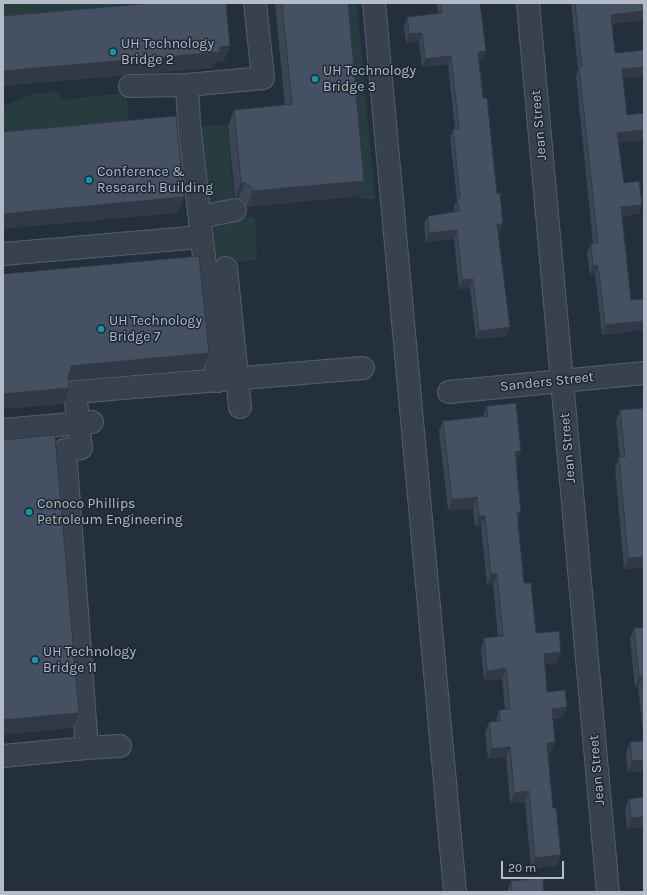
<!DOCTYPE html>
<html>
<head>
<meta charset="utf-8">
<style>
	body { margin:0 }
	#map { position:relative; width:647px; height:895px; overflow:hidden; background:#242f3e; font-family:Karla,sans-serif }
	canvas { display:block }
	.frame { position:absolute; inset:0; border:4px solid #b4bcc9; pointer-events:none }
	.scale { position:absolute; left:501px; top:861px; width:63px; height:18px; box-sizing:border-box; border:2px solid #b4bcc9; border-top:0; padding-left:5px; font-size:12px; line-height:14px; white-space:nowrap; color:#b4bcc9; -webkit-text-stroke:3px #1d2633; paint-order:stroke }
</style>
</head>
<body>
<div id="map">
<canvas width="647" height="895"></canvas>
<div class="frame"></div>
<div class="scale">20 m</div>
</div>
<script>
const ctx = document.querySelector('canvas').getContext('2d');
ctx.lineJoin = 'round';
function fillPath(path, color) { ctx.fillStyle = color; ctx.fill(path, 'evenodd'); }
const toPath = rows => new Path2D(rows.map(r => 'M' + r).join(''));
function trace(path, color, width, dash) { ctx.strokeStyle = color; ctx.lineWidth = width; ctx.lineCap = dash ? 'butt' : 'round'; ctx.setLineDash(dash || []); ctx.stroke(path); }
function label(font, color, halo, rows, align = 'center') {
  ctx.font = font + ' Karla,sans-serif'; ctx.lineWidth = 3; ctx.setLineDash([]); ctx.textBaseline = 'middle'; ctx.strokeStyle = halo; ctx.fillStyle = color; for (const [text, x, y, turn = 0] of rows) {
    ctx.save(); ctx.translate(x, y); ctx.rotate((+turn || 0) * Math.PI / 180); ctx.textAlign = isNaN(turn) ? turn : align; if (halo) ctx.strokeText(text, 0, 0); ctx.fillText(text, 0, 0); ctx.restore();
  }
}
fillPath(toPath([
	[3,3,116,3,116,8,136,5,136,3,204,3,3,24],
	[340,3,357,3,375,199,360,199],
	[58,92,60,100,126,93,129,123,3,133,3,106,32,94],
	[227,125,235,210,207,212,199,127],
	[255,217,257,260,216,263,214,220]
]), '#263c3f');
const minor = toPath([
	[374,3,455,892],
	[528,3,608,892],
	[187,85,263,78,255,3],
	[130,86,187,85,189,123,218,381],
	[200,217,235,210],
	[3,254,201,237],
	[226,268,240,407],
	[449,392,644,373],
	[3,430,92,422],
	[87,748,65,450,81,448,75,392,363,368],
	[3,756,87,748,120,746]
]);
trace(minor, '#565f6c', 24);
trace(minor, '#38414e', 22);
fillPath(toPath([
	[275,3,348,3,359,196,247,207,244,201,239,198,235,198,228,126,234,110,285,105],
	[437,3,480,3,483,60,479,60,500,232,498,232,507,336,476,339,470,288,459,289,454,239,426,242,424,224,428,216,455,212,454,207,457,200,450,138,453,129,455,129,448,64,422,67,419,41,406,43,404,26,407,17,438,13],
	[571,3,644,3,644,20,612,24,615,53,644,50,644,76,623,78,627,115,644,113,644,140,618,142,624,183,642,205,639,214,622,216,631,300,644,299,644,330,602,335,595,275,590,275,587,253,591,244,593,243,576,76,578,70],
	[487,406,517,462,518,521,524,583,536,633,557,662,545,664,547,692,563,718,553,719,555,742,551,753,548,753,557,866,531,868,525,802,510,803,506,757,488,759,485,733,489,722,496,722,496,721,499,710,505,709,502,679,484,681,481,649,484,638,498,637,493,584,487,585,481,526,475,527,473,508,448,510,439,431,443,421,483,417],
	[644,408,644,567,624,569,615,468,619,457,620,457,616,421,620,410],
	[644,627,644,771,628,772,626,753,630,742,644,741,638,687,635,687,630,639,634,628],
	[644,797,627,829,625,810,629,799],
	[511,881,544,892,508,892,508,890]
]), '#3b4654');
fillPath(toPath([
	[644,11,644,20,607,24,611,15],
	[422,33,419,41,406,43,409,34],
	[230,46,224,61,216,62,214,68,151,73,130,74,123,76,3,86,3,71,135,58],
	[486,51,483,60,475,61,478,52],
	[451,56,448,64,422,67,425,59],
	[644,67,644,76,618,79,622,69],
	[644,130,644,140,614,143,617,133],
	[364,181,359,196,247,207,253,191],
	[241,182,245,183,239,198,235,198],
	[184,197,178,213,3,229,3,214],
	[642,205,639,214,617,217,621,207],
	[497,224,503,224,500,232,494,233],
	[457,230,454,239,426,242,429,233],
	[598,265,595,275,590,275,593,266],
	[473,279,470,288,459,289,462,280],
	[644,321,644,330,602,335,605,325],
	[510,327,507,336,476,339,479,331],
	[209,353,203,369,65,381,71,366],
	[69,388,64,404,3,409,3,394],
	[521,451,517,462,511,462,515,452],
	[477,497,473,508,448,510,452,500],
	[517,512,521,512,517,523],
	[479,516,485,516,481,526,475,527],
	[644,557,644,567,624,569,628,558],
	[491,574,497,574,493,584,487,585],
	[561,652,557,662,540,664,544,654],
	[506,668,502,679,484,681,487,671],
	[639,676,642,676,638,687,635,687],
	[567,707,563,718,548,719,552,709],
	[79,713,73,728,3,735,3,720],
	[555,742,551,753,543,754,547,743],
	[510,747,506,757,488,759,492,749],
	[644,760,644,771,628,772,632,761],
	[529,791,525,802,510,803,514,793],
	[644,817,644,828,627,829,631,818],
	[561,855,557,866,531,868,535,858]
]), '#303945');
const building = toPath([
	[152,3,226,3,230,46,220,47,220,52,156,58,135,58,129,60,3,71,3,16,152,3],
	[282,3,348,3,364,181,253,191,250,186,245,183,241,182,234,110,292,104,282,3],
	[441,3,480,3,486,51,478,52,483,98,487,98,497,194,500,193,503,224,497,224,510,327,479,331,473,279,462,280,457,230,429,233,428,216,459,211,457,198,460,198,453,129,459,128,451,56,425,59,422,33,409,34,407,17,442,13,441,3],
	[575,3,644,3,644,11,611,15,615,53,644,50,644,67,622,69,627,115,644,113,644,130,617,133,624,183,639,181,642,205,621,207,631,300,644,299,644,321,605,325,598,265,593,266,591,244,598,243,579,67,582,66,575,3],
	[176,116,184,197,3,214,3,132,176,116],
	[199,256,209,353,71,366,71,369,68,377,69,388,3,394,3,274,199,256],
	[516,403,521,451,515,452,521,512,517,512,524,583,531,583,536,633,559,631,561,652,544,654,547,692,565,690,567,707,552,709,555,742,547,743,553,808,556,808,561,855,535,858,529,791,514,793,510,747,492,749,489,722,500,721,499,710,510,709,506,668,487,671,484,638,503,636,497,574,491,574,485,516,479,516,477,497,452,500,443,421,488,416,487,406,516,403],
	[644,408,644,557,628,558,619,457,625,457,620,410,644,408],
	[55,435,79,713,3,720,3,440,55,435],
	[644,627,644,692,642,676,639,676,634,628,644,627],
	[644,741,644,760,632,761,630,742,644,741],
	[644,797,644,817,631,818,629,799,644,797],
	[543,878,544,892,512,892,511,881,543,878]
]);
fillPath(building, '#455162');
trace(building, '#303945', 1);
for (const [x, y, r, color] of [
	[113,52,4,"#0f9aa8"],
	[315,79,4,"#0f9aa8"],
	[89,180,4,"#0f9aa8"],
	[101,329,4,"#0f9aa8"],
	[29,512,4,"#0f9aa8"],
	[35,660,4,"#0f9aa8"]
]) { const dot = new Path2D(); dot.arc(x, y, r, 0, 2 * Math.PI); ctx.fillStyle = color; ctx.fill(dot); trace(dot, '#1d2633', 1.5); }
label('14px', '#b4bcc9', '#1d2633', [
	["UH Technology",121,44],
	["Bridge 2",121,60],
	["UH Technology",323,71],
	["Bridge 3",323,87],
	["Conference &",97,172],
	["Research Building",97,188],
	["UH Technology",109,321],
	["Bridge 7",109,337],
	["Conoco Phillips",37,504],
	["Petroleum Engineering",37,520],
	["UH Technology",43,652],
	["Bridge 11",43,668]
], 'left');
label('14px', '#b4bcc9', '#1d2633', [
	["Jean Street",539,125,-95],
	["Sanders Street",547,382,-6],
	["Jean Street",568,448,-95],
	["Jean Street",597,770,-95]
]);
</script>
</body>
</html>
